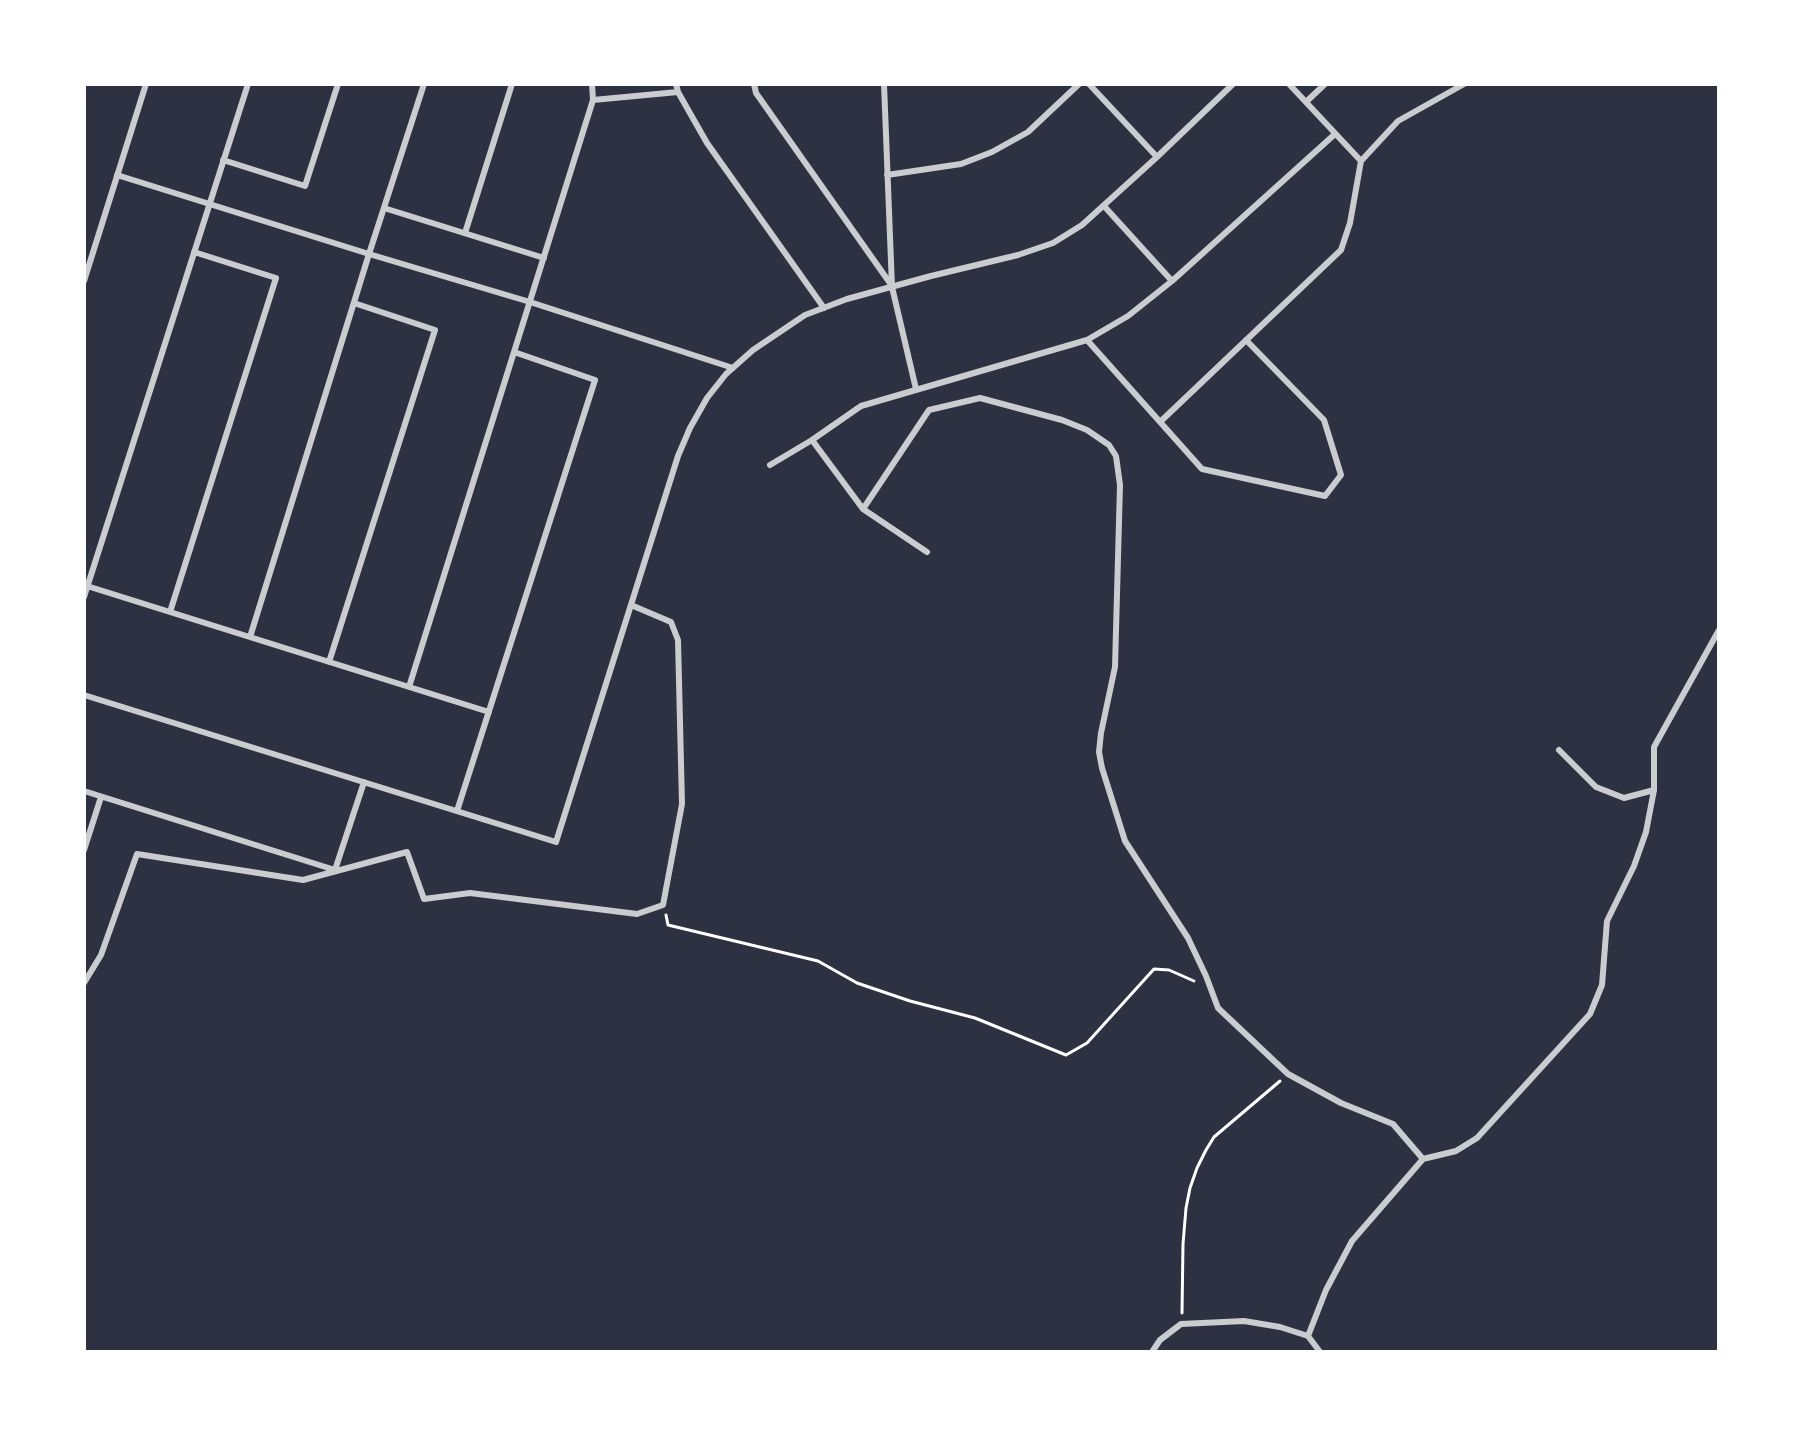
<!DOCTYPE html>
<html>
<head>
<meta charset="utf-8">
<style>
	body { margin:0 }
	#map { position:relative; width:1803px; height:1436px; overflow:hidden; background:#2d3142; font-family:Quicksand,sans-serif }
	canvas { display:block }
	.frame { position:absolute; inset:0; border:86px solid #fff; pointer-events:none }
</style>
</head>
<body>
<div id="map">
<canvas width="1803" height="1436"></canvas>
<div class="frame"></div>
</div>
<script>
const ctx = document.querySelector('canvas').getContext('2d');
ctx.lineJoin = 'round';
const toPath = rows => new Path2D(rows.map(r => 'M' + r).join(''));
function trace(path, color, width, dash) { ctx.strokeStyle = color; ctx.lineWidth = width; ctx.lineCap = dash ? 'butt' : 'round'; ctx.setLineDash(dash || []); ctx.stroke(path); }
trace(toPath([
	[666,915,668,925,818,961,857,983,910,1001,975,1018,1066,1055,1087,1043,1154,969,1169,970,1194,981],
	[1182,1313,1183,1244,1186,1208,1190,1188,1197,1168,1206,1150,1214,1137,1280,1081]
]), '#fff', 3);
trace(toPath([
	[676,84,678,92,707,143,824,308],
	[754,84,756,93,892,286],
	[884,84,892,287,916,389],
	[1089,84,1157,157],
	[593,100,678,92],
	[1306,102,1325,84],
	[223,160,305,186,338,84],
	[1361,161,1398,121,1464,84],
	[117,175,369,254,530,302,733,368],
	[887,175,961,164,992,152,1028,132,1079,84],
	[1104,206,1172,281],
	[384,208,544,258],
	[465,233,512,84],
	[84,281,146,84],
	[1087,340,1202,469,1325,496,1341,475,1324,420,1246,340],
	[1160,422,1341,250,1350,223,1361,161,1289,84],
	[812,440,863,509,927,552],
	[770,465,812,440,861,406,1087,340,1128,316,1172,281,1335,134],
	[863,509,929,410,980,398,1062,420,1087,430,1109,445,1116,456,1120,485,1115,667,1101,733,1099,752,1102,768,1125,841,1188,938,1206,976,1218,1008,1288,1074,1341,1103,1393,1124,1423,1159],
	[87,586,489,712],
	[84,597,248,84],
	[170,612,276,278,194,252],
	[250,637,369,254,424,84],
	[329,662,435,330,354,303],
	[409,687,593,100,592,84],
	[84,695,556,842,678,456,690,428,707,398,726,374,753,350,805,315,847,299,931,276,1018,255,1053,243,1082,225,1157,157,1233,84],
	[1559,750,1596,787,1624,798,1654,790],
	[84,791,335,870],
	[457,811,595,380,514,352],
	[84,850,101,797],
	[335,870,364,782],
	[84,983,101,955,137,854,303,880,407,852,424,899,470,893,637,914,663,905,682,804,678,640,671,622,631,605],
	[1308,1336,1320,1352],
	[1152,1352,1160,1340,1181,1324,1244,1321,1280,1327,1308,1336,1326,1290,1352,1241,1423,1159,1456,1151,1477,1138,1590,1014,1602,985,1607,921,1634,866,1646,832,1654,790,1654,747,1719,630]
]), '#caccd0', 6);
</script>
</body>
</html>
